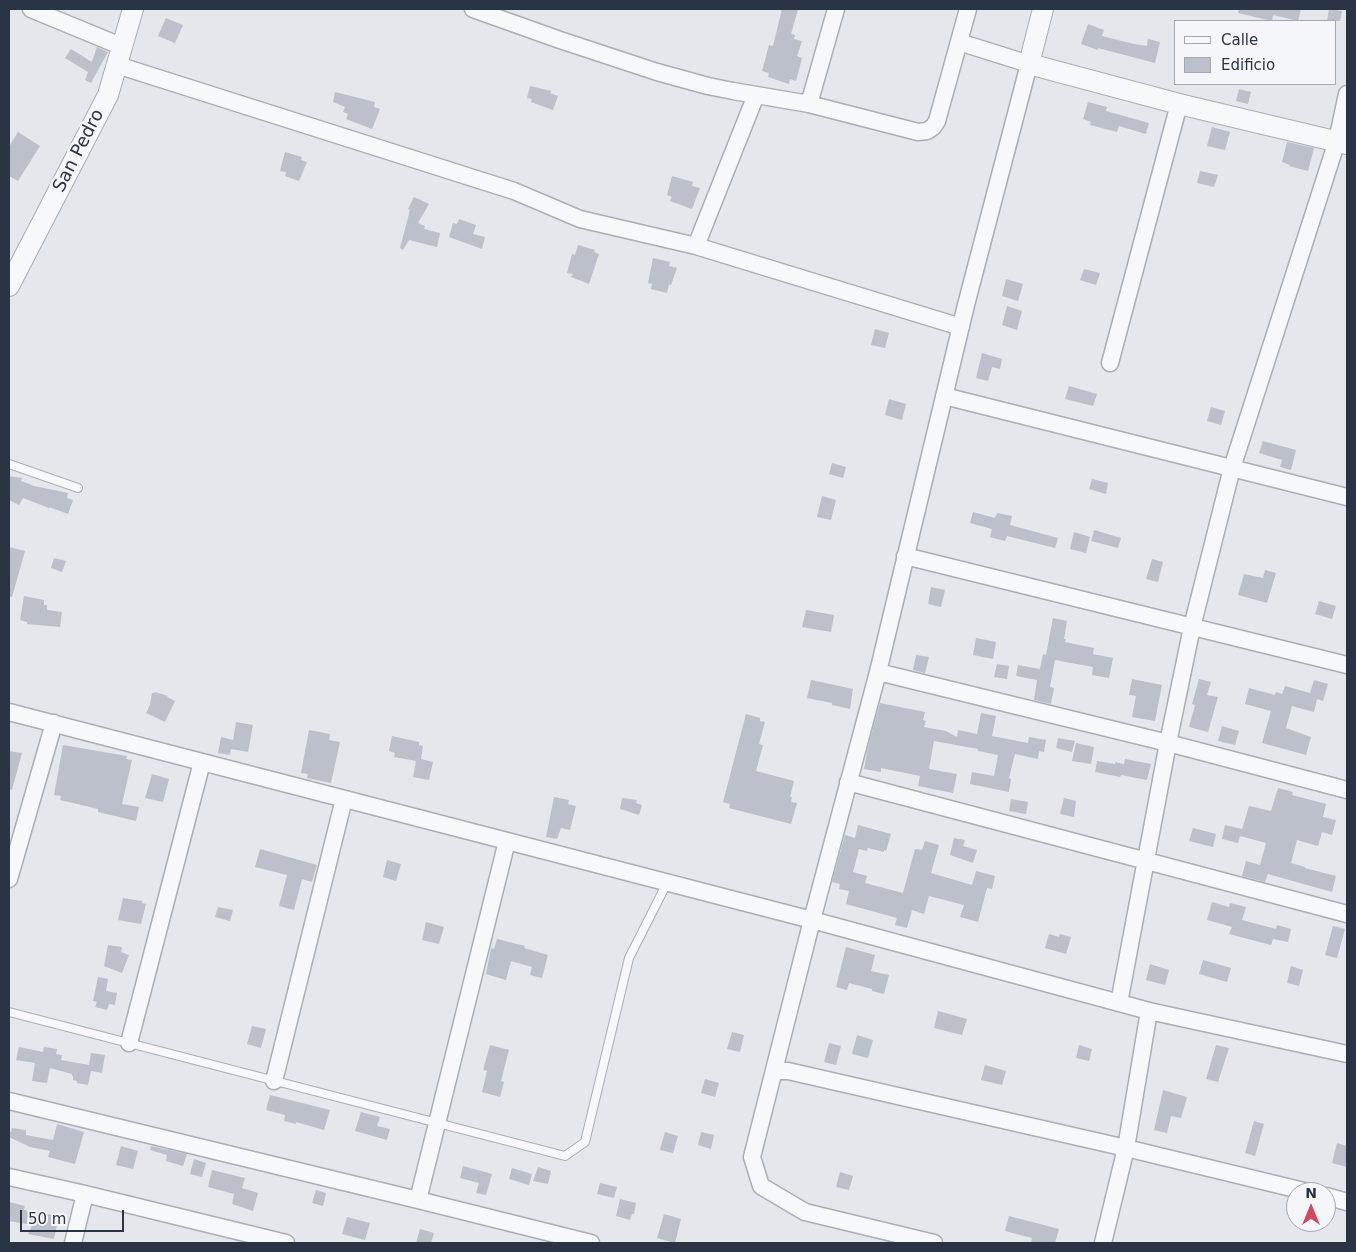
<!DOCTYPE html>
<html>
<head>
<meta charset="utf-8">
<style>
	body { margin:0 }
	#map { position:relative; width:1356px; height:1252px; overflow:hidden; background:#e4e7ec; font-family:"DejaVu Sans",sans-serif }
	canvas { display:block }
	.frame { position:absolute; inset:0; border:10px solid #2b3445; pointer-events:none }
	.legend { position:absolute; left:1174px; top:20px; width:162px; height:65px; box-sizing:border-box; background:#f4f6f9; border:1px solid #a4a8b1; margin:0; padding:6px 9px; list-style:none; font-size:15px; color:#2b3445 }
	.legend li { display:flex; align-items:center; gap:10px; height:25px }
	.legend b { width:25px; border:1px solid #a4a8b1 }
	.north { position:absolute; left:1286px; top:1182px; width:50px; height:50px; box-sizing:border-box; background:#f4f6f9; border:1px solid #a4a8b1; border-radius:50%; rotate:0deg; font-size:14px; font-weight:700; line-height:20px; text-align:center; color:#2b3445 }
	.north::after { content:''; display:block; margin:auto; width:18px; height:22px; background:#d1495b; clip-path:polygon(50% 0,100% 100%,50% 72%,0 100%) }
	.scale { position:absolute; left:20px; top:1210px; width:104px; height:22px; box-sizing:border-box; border:2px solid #2b3445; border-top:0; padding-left:6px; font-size:15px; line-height:18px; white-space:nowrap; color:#2b3445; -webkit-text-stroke:4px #f4f6f9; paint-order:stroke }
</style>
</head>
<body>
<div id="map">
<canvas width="1356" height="1252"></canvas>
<div class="frame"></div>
<ul class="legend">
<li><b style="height:6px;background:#f7f8fa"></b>Calle</li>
<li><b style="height:14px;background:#bbc0ca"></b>Edificio</li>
</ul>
<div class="north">N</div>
<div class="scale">50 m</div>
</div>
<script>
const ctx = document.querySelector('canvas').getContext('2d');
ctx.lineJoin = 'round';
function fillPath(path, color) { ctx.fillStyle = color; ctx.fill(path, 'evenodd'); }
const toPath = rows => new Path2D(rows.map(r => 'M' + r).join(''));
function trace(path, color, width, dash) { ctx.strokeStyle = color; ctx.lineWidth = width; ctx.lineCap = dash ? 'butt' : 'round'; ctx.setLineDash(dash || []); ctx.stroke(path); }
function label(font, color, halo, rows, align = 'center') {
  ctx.font = font + ' "DejaVu Sans",sans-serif'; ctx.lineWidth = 5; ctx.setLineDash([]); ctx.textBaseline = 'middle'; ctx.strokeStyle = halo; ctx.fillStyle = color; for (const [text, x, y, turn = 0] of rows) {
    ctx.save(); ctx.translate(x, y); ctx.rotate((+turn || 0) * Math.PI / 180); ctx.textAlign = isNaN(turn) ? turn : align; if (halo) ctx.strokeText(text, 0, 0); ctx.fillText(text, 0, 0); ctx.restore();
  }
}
fillPath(toPath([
	[782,9,798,9,791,34,795,35,794,39,802,41,797,56,802,58,796,81,790,79,789,84,768,77,769,73,762,71,769,45,773,46],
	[1239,9,1301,9,1298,21,1273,15,1272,21,1238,13],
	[1329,9,1342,11,1340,21,1327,21],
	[166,18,183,25,175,43,158,36],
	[1088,24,1104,30,1102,36,1134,44,1147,46,1148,39,1160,42,1155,63,1098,48,1098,50,1081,44],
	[97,47,108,52,91,83,85,80,88,72,65,58,71,49,92,62],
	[530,86,551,91,550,93,558,96,553,110,531,102,532,99,527,98],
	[1239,89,1251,92,1248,104,1236,101],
	[335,92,375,102,374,107,380,109,372,129,346,119,348,114,343,112,345,107,333,102],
	[1088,102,1107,107,1106,111,1149,123,1146,134,1119,126,1117,132,1090,125,1091,122,1083,119],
	[1212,127,1230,132,1225,150,1207,146],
	[18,132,40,146,18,181,9,176,9,147],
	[1287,142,1314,148,1308,171,1289,166,1290,165,1282,162],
	[285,152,302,157,301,160,307,162,299,181,285,176,286,172,280,171],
	[1200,171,1218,175,1214,187,1197,183],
	[672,176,693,182,692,186,700,188,692,209,670,201,672,197,667,195],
	[414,197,429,204,418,223,425,226,424,229,440,233,437,247,409,240,403,250,400,248,410,210,408,209],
	[459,219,476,225,473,234,485,237,482,249,449,237,453,223,457,224],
	[578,245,595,250,594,252,599,254,589,284,571,277,573,274,567,273,572,254,575,255],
	[653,258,670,262,669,266,677,268,671,285,669,284,667,293,651,289,652,284,648,283],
	[1084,269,1100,273,1096,285,1080,280],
	[1006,279,1023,284,1018,301,1002,296],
	[1007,306,1022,311,1017,330,1002,325],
	[875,329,889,333,885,348,871,345],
	[982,353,1002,359,1000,369,992,367,988,381,976,378],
	[1069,386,1097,394,1093,406,1065,399],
	[889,399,906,404,902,420,885,415],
	[1211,407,1225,411,1221,425,1207,421],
	[1263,441,1296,450,1291,470,1280,467,1282,460,1259,453],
	[832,463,846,467,843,478,829,474],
	[9,476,22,478,21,481,34,486,68,493,67,498,73,500,68,514,49,507,49,508,23,498,19,505,9,500],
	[1092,479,1108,483,1106,494,1089,489],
	[822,496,836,500,831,520,817,517],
	[973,512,995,518,997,513,1012,516,1010,525,1058,538,1055,548,1007,536,1005,541,990,537,992,529,970,523],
	[1094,530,1121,538,1118,548,1091,541],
	[1074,532,1090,537,1086,553,1070,549],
	[9,547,25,551,12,597,9,596],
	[54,558,66,561,62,572,51,568],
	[1152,559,1163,562,1158,582,1146,579],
	[1265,570,1276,573,1267,603,1238,595,1244,574,1263,578],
	[931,587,945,590,941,607,928,604],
	[24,596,44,600,44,605,47,605,47,610,62,612,60,627,27,624,27,622,20,620],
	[1319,601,1336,606,1332,619,1315,614],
	[806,610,834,615,831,632,802,627],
	[1053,618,1067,621,1064,639,1066,639,1065,642,1094,648,1093,654,1113,658,1109,678,1092,675,1093,667,1055,660,1050,687,1054,688,1051,704,1034,700,1037,680,1016,676,1018,665,1040,669,1043,654,1046,655],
	[976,638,996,642,993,659,973,655],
	[916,655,929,657,925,673,913,670],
	[997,664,1009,666,1007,679,994,677],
	[1132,679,1162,685,1155,721,1132,717,1136,696,1129,695],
	[1199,679,1211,682,1207,695,1218,697,1208,732,1189,727,1195,705,1192,704],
	[811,680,853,689,850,709,832,705,832,703,807,698],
	[1314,680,1328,684,1323,701,1317,699,1314,712,1292,706,1286,728,1311,737,1306,755,1262,743,1271,711,1245,704,1249,688,1275,695,1276,692,1282,694,1285,686,1310,693],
	[155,692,168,696,167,697,175,701,165,722,146,713,150,705,152,693,155,693],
	[880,703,925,712,923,720,926,721,924,727,946,731,957,737,958,730,977,734,981,713,996,716,992,736,1028,743,1029,737,1046,740,1044,752,1039,751,1038,759,1015,754,1009,778,1011,779,1009,792,970,784,972,772,994,776,998,755,978,751,978,749,934,741,929,769,957,774,953,793,918,786,920,776,881,768,881,772,864,769,868,747],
	[746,714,760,718,760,721,765,722,759,744,763,745,756,771,794,781,790,797,792,797,791,802,797,803,791,824,729,808,730,804,723,802],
	[236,722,253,725,248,752,231,749,230,755,218,753,221,737,233,740],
	[1222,726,1239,731,1235,745,1218,741],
	[309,730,330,734,329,740,340,742,331,783,307,778,308,774,301,773],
	[392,736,419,742,419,745,423,746,421,759,433,762,429,780,413,777,416,761,394,757,395,753,389,751],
	[1058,738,1075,741,1072,752,1056,748],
	[1076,743,1094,747,1091,764,1072,761],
	[63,745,127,756,126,759,132,760,122,804,139,807,136,821,98,812,98,809,60,800,61,796,54,795],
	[9,751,22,753,12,790,9,789],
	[1125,759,1151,764,1147,780,1121,775,1120,777,1095,772,1097,761,1115,764,1115,762,1124,764],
	[152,774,169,779,163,802,145,798],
	[1278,788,1293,792,1292,795,1326,804,1323,817,1336,820,1332,835,1322,832,1318,846,1297,840,1291,863,1305,867,1305,868,1336,876,1332,892,1268,874,1265,882,1242,876,1246,861,1260,865,1266,843,1240,836,1249,806,1271,811],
	[554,797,569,800,568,804,576,806,570,830,561,828,557,839,546,837],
	[622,798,637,800,636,803,642,805,639,815,620,809],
	[1064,798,1076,801,1074,817,1060,814],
	[1011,799,1028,802,1026,814,1009,811],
	[858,825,891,834,886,851,884,850,884,852,868,848,867,851,859,849,853,872,867,876,865,883,903,893,915,849,922,850,925,841,939,845,931,873,972,885,976,871,995,876,992,889,987,888,978,922,960,917,964,905,929,896,924,914,912,910,907,928,895,925,897,918,846,904,849,891,839,889,840,884,832,882,845,835,855,838],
	[1225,825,1242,829,1238,843,1222,839],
	[1193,828,1216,834,1213,847,1189,841],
	[954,838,965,840,963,846,977,850,973,863,950,855],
	[260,849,317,865,312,882,302,879,294,910,279,906,287,875,255,867],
	[387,860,401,864,396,881,383,877],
	[123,898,142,901,142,903,146,904,141,924,118,920],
	[1212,902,1229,907,1230,903,1246,907,1242,920,1276,929,1271,945,1229,934,1232,927,1207,920],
	[218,907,233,910,230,921,215,917],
	[426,922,444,927,439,944,422,940],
	[1277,925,1291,929,1288,942,1273,939],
	[1333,926,1345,929,1337,958,1325,955],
	[1049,934,1059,937,1060,934,1071,937,1066,954,1045,948],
	[497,939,525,946,524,948,548,955,542,978,530,975,532,967,511,961,506,980,486,974,491,948,494,949],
	[108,945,122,947,121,952,129,955,122,973,104,966],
	[846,947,875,955,871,971,889,975,884,994,872,991,872,989,849,983,847,990,836,987],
	[1203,960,1231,968,1227,982,1199,974],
	[1150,964,1169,970,1165,985,1146,980],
	[1291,966,1303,970,1299,986,1287,983],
	[98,977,108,979,106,991,117,993,115,1005,109,1004,107,1010,95,1007,97,1002,93,1001],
	[938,1011,967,1019,962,1035,934,1028],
	[252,1026,266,1029,261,1048,247,1044],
	[732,1032,744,1035,740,1052,727,1049],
	[857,1035,873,1040,868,1058,852,1054],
	[829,1043,841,1046,836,1065,824,1062],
	[490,1045,509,1050,501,1081,504,1082,500,1097,482,1092,487,1071,483,1070],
	[1079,1045,1092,1049,1089,1061,1076,1058],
	[1216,1045,1229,1048,1218,1082,1206,1079],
	[19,1047,43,1052,44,1047,57,1049,56,1054,62,1055,61,1060,89,1065,91,1053,105,1055,102,1073,91,1071,88,1085,77,1083,77,1081,73,1080,73,1076,72,1076,72,1074,50,1068,47,1083,32,1081,35,1063,16,1060],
	[985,1065,1006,1071,1002,1085,981,1080],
	[705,1079,719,1083,715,1097,701,1093],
	[1163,1090,1187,1097,1181,1118,1171,1116,1167,1133,1154,1130],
	[270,1095,330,1110,324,1130,296,1122,296,1124,284,1121,285,1115,266,1110],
	[361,1112,380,1117,377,1126,390,1129,387,1140,355,1131],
	[1254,1121,1264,1124,1255,1156,1245,1153],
	[57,1124,84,1132,75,1164,48,1157,50,1151,30,1147,9,1137,9,1132,11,1132,12,1128,26,1130,26,1135,53,1140],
	[665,1132,678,1136,673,1153,660,1150],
	[701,1132,714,1135,711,1149,698,1145],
	[1337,1143,1347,1146,1347,1167,1332,1163],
	[121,1146,138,1151,133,1169,116,1165],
	[151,1146,187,1154,183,1166,166,1161,167,1155,150,1150],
	[194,1159,206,1163,202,1177,190,1174],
	[463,1166,492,1174,486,1195,476,1193,479,1183,460,1178],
	[538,1167,551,1171,548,1184,533,1181],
	[512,1168,532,1174,529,1185,509,1179],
	[212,1170,245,1178,242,1188,258,1193,253,1211,232,1204,234,1194,208,1187],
	[840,1172,853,1176,849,1190,836,1187],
	[600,1183,617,1187,614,1198,597,1194],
	[316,1190,326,1193,323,1206,312,1203],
	[620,1199,636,1203,634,1214,632,1214,630,1220,616,1216],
	[9,1202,25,1206,24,1210,54,1215,53,1220,58,1220,54,1239,28,1234,32,1225,9,1221],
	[664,1214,681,1219,675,1243,657,1238],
	[1009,1216,1059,1229,1055,1243,1031,1243,1032,1238,1005,1231],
	[347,1217,370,1223,365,1240,342,1234],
	[420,1229,434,1233,431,1243,416,1243]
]), '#bbc0ca');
const service = toPath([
	[9,464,78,488],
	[9,1012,565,1156,585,1142,629,958,667,883]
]);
const minor = toPath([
	[31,9,123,47],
	[473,9,560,40,657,72,708,86,733,91,809,104,918,132,927,131,933,127,937,121,968,9],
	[117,65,514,191,580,219,696,246,961,327],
	[809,104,836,9],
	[696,246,756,95],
	[1110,363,1179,104],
	[944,396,1347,497],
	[905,556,1347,665],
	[878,672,1168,743,1347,790],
	[9,712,812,920,1149,1011,1347,1054],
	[848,782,1347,914],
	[9,879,54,723],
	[1119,1003,1168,743,1192,627,1232,468,1337,141,1347,94],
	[129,1043,202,762],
	[774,1071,788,1071,1126,1148,1308,1192],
	[274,1081,344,799],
	[9,1101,418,1200,591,1243],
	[9,1177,85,1194,286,1243],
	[1326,1196,1347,1202],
	[418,1200,507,841],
	[73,1243,85,1194],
	[934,1243,805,1212,761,1186,752,1157,812,920,878,672,966,305,1029,64,959,42],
	[1103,1243,1126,1148,1149,1011]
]);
const tertiary = toPath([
	[1043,9,1029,64,1179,104,1347,144],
	[9,286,108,95,133,9]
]);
trace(service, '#a9aeb7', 10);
trace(minor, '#a9aeb7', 19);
trace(tertiary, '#a9aeb7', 22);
trace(service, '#f7f8fa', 8);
trace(minor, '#f7f8fa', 16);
trace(tertiary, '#f7f8fa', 20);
label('18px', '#2b3445', '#f4f6f9', [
	["San Pedro",79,151,-63]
]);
</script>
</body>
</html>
